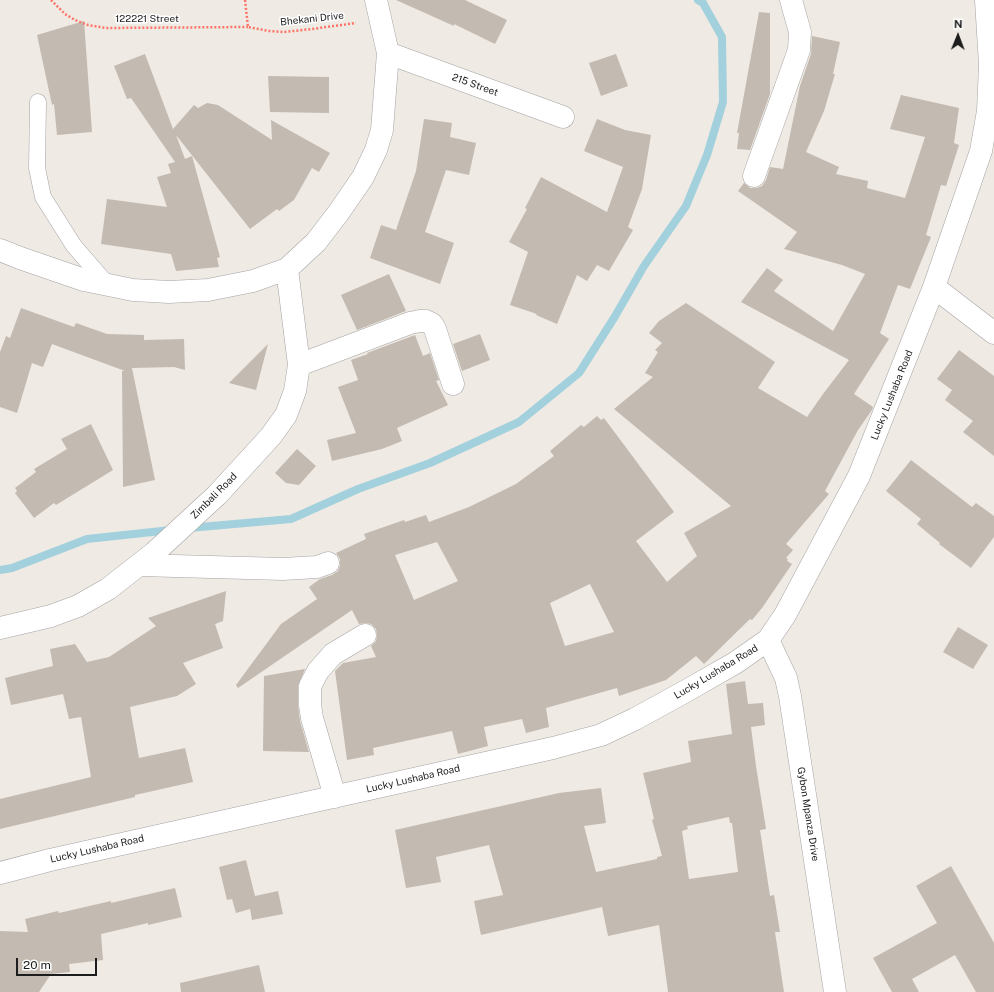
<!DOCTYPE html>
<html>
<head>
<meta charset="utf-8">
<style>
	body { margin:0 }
	#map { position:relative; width:994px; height:992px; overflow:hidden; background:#efeae3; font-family:"Public Sans",sans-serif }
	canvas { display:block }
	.north { position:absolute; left:938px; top:16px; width:40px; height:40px; -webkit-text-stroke:3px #fff; paint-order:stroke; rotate:1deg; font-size:11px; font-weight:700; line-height:16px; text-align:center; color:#1d1d1d }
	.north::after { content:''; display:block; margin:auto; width:14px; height:18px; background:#1d1d1d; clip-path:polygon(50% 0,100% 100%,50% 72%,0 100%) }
	.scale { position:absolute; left:16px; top:958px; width:81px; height:18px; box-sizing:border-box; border:2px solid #1d1d1d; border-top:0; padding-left:5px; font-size:12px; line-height:14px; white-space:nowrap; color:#1d1d1d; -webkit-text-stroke:3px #fff; paint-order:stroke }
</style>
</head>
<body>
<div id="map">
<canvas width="994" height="992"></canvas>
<div class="north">N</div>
<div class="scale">20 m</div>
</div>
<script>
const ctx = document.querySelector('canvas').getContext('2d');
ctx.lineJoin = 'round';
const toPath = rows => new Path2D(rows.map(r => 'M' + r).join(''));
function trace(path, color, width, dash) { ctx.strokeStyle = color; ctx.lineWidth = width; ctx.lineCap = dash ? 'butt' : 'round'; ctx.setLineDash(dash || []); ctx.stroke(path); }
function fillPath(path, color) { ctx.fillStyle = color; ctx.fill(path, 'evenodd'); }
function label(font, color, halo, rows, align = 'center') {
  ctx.font = font + ' "Public Sans",sans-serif'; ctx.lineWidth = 3; ctx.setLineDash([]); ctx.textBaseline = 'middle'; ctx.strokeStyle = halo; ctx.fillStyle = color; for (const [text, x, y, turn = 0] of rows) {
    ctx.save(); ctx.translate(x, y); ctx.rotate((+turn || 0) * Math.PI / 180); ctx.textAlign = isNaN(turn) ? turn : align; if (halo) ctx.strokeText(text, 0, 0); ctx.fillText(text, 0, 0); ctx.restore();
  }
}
trace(toPath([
	[189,528,291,519,358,489,430,463,519,422,579,373,614,318,644,266,686,206,707,155,723,102,722,37,703,3,698,0],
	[0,570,12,568,87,539,171,530]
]), '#a2d1dd', 8);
fillPath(toPath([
	[396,0,465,0,507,20,495,44,454,24,454,26],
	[759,12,770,13,770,94,750,150,737,149,739,133,737,133],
	[84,21,92,132,57,135,54,104,52,105,37,35],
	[812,36,840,42,833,74,835,74,824,111,806,152,839,167,836,174,868,181,867,188,905,198,925,137,890,129,901,95,959,108,954,143,959,145,946,186,941,185,926,235,931,237,910,289,898,285,880,333,889,339,854,394,873,407,872,410,858,430,825,491,829,494,786,544,793,550,786,558,788,559,787,561,792,564,762,608,752,620,750,619,704,664,696,656,666,680,619,696,617,688,546,708,549,727,526,733,522,719,484,727,488,746,458,754,452,731,373,748,374,755,347,760,335,671,343,663,376,657,371,646,376,641,377,635,376,629,371,624,365,623,359,624,352,610,238,688,236,685,281,624,317,599,309,587,320,579,332,575,338,571,340,565,340,559,336,553,366,539,364,534,404,520,405,522,426,515,429,522,469,507,516,484,554,456,550,451,581,425,584,427,597,416,601,420,604,418,674,512,636,541,667,582,697,556,684,533,731,506,614,409,653,377,645,373,658,352,655,350,662,343,649,333,659,321,686,303,775,362,758,388,807,417,823,394,849,360,741,302,767,268,783,280,774,291,833,331,865,274,842,265,784,249,797,232,738,191,744,183,750,188,757,188,762,186,766,180,770,167,783,169,800,86,811,54],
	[437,542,458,581,414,600,395,555],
	[590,584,614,632,565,646,550,603],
	[145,54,173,129,194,105,198,108,207,103,218,105,272,140,271,120,330,153,319,172,312,168,294,200,279,211,277,209,250,229,176,135,185,159,192,156,220,257,217,258,219,267,176,271,171,254,101,244,107,199,167,207,157,177,171,173,168,164,175,162,131,98,127,99,114,66],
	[616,54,628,86,601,96,589,63],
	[268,76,329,77,329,113,270,112],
	[424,119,452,123,450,137,476,143,469,175,446,170,425,232,454,243,440,284,370,258,381,225,396,230,416,171],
	[597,119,625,130,651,135,642,189,628,227,633,230,609,271,597,265,587,281,577,275,557,324,536,315,537,314,510,305,528,252,509,242,527,209,525,208,541,177,607,212,623,167,584,151],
	[389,274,406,311,357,330,341,295],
	[21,308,74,327,76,323,107,334,144,335,144,340,184,339,185,370,174,367,132,368,155,480,123,487,122,371,125,371,52,344,43,367,32,363,17,413,0,407,0,352,6,336,10,338],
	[480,334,490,360,462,371,453,344],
	[415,335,423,356,430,353,439,380,436,381,448,405,397,428,402,441,382,449,332,461,327,440,356,433,338,387,358,380,351,360,368,354,367,353],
	[268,344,256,390,229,383],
	[959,350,994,376,994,456,963,432,973,421,945,400,952,390,937,379],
	[91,424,113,470,56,505,54,503,34,518,15,493,17,491,15,488,36,472,34,469,67,449,61,439],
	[297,449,316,466,299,485,286,483,275,473],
	[911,460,972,507,976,503,994,516,994,537,971,568,939,544,940,543,917,524,921,519,886,491],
	[226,591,223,621,215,624,223,648,183,663,196,684,177,696,130,707,139,758,185,748,193,782,135,795,135,797,0,829,0,799,91,777,81,717,69,719,63,694,11,705,5,678,53,666,50,649,75,644,87,662,109,657,156,626,148,618],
	[958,627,988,645,973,669,943,652],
	[305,669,298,686,298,705,300,721,309,752,263,751,264,676],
	[745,681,748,704,763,703,765,725,751,727,756,766,766,829,760,830,770,896,774,895,780,932,775,932,784,992,668,992,659,925,608,936,602,907,481,935,474,901,503,895,489,845,436,857,441,882,406,888,395,830,559,793,601,788,606,823,584,826,596,872,657,859,657,857,662,856,652,820,654,819,643,773,691,762,688,741,732,734,726,684],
	[729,817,730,823,732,823,738,872,689,879,682,831,688,829,687,826],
	[246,860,255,896,278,891,283,914,252,920,250,909,236,913,232,899,227,900,219,867],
	[951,866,994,943,994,992,976,992,955,955,912,979,919,992,892,992,873,958,937,923,916,886],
	[175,888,182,917,148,925,148,923,101,934,103,960,69,964,70,972,51,974,39,992,0,992,0,931,28,932,25,919,58,911,59,913,111,901,111,903],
	[259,965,265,992,181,992,180,983]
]), '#c3bab2');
const service = toPath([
	[38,102,37,168,43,197,74,246,107,284]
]);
const minor = toPath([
	[388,53,563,117],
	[754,176,799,50,800,32,791,0],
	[0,250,20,258,84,280,133,290,169,292,208,290,253,281,287,269,316,242,339,212,363,177,376,150,382,130,388,53,376,0],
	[934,287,994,333],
	[299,365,410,323,420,321,426,321,432,324,435,329,453,384],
	[139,565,283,569,317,567,328,563],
	[0,628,51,616,78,606,108,589,154,553,217,495,271,436,286,415,295,391,299,365,287,269],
	[768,640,786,678,790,696,835,992],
	[335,797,312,718,310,705,310,686,318,671,333,654,365,635],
	[0,873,50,860,553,748,601,735,635,719,686,691,735,663,768,640,785,615,859,476,934,287,981,151,988,111,990,65,986,0]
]);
trace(service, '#a4a4a4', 17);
trace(minor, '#a4a4a4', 23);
trace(toPath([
	[51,0,65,14,75,20,88,25,106,28,248,27],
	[245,0,248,27,269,31,284,32,312,29,356,23]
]), '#fc7467', 2.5, [2, 2]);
trace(service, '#fff', 16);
trace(minor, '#fff', 22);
label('10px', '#1d1d1d', '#fff', [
	["122221 Street",147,19],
	["Bhekani Drive",312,19,-6],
	["215 Street",475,85,20],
	["Lucky Lushaba Road",892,395,-68],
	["Zimbali Road",214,496,-45],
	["Lucky Lushaba Road",716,672,-31],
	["Lucky Lushaba Road",413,779,-13],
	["Gybon Mpanza Drive",808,814,81],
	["Lucky Lushaba Road",97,849,-13]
]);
</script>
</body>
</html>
